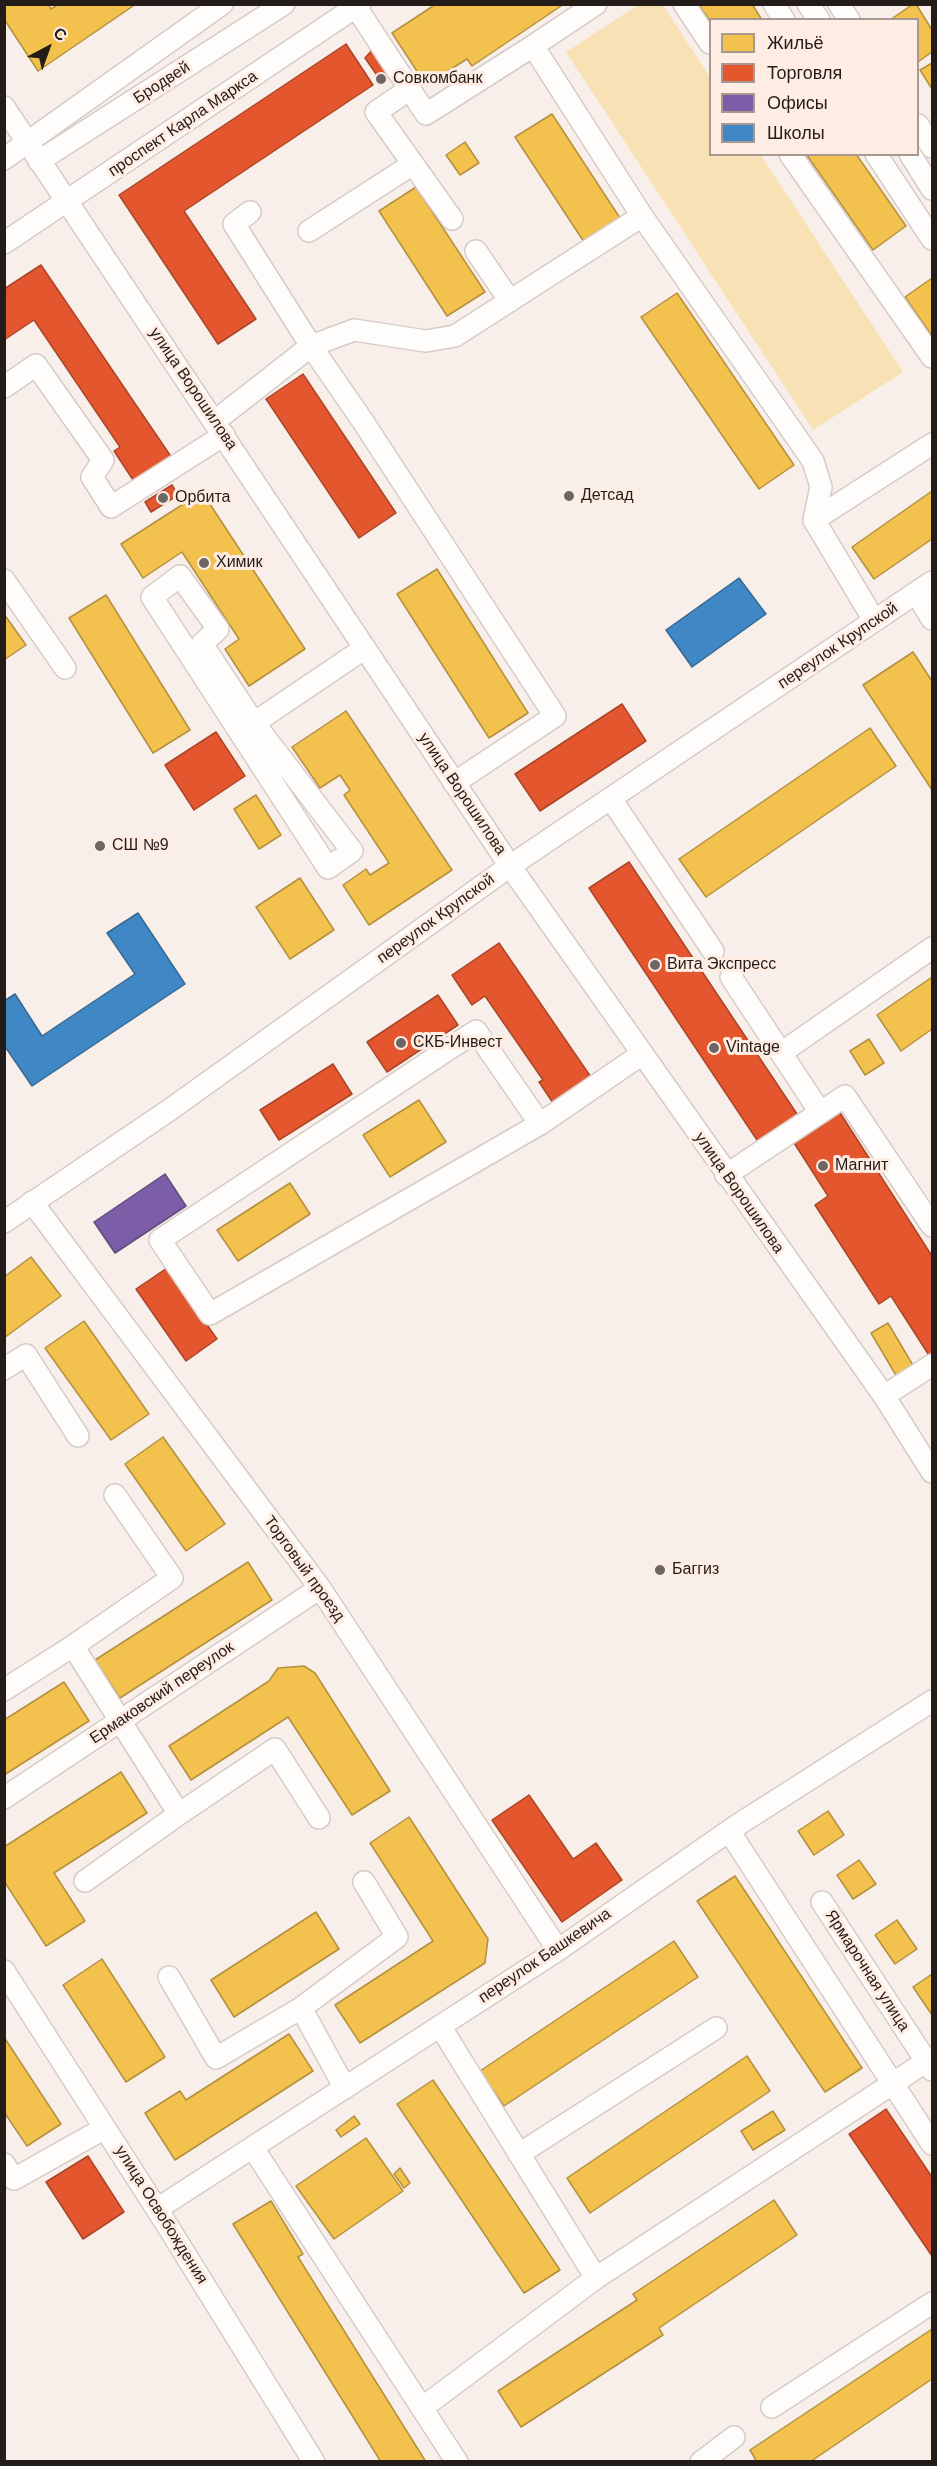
<!DOCTYPE html>
<html>
<head>
<meta charset="utf-8">
<style>
	body { margin:0 }
	#map { position:relative; width:937px; height:2466px; overflow:hidden; background:#f9efea; font-family:Helvetica,sans-serif }
	canvas { display:block }
	.frame { position:absolute; inset:0; border:6px solid #231c18; pointer-events:none }
	.legend { position:absolute; left:709px; top:18px; width:210px; height:138px; box-sizing:border-box; background:#ffede4; border:2px solid #a79992; margin:0; padding:8px 10px; list-style:none; font-size:18px; color:#231c18 }
	.legend li { display:flex; align-items:center; gap:12px; height:30px }
	.legend b { width:30px; border:2px solid #a79992 }
	.north { position:absolute; left:18px; top:18px; width:60px; height:60px; -webkit-text-stroke:4px #ffede4; paint-order:stroke; rotate:41deg; font-size:16px; font-weight:700; line-height:24px; text-align:center; color:#231c18 }
	.north::after { content:''; display:block; margin:auto; width:21px; height:27px; background:#231c18; clip-path:polygon(50% 0,100% 100%,50% 72%,0 100%) }
</style>
</head>
<body>
<div id="map">
<canvas width="937" height="2466"></canvas>
<div class="frame"></div>
<ul class="legend">
<li><b style="height:16px;background:#f2c14e"></b>Жильё</li>
<li><b style="height:16px;background:#e4572e"></b>Торговля</li>
<li><b style="height:16px;background:#7b5ea7"></b>Офисы</li>
<li><b style="height:16px;background:#3f88c5"></b>Школы</li>
</ul>
<div class="north">С</div>
</div>
<script>
const ctx = document.querySelector('canvas').getContext('2d');
ctx.lineJoin = 'round';
function fillPath(path, color) { ctx.fillStyle = color; ctx.fill(path, 'evenodd'); }
const toPath = rows => new Path2D(rows.map(r => 'M' + r).join(''));
function trace(path, color, width, dash) { ctx.strokeStyle = color; ctx.lineWidth = width; ctx.lineCap = dash ? 'butt' : 'round'; ctx.setLineDash(dash || []); ctx.stroke(path); }
function label(font, color, halo, rows, align = 'center') {
  ctx.font = font + ' Helvetica,sans-serif'; ctx.lineWidth = 6; ctx.setLineDash([]); ctx.textBaseline = 'middle'; ctx.strokeStyle = halo; ctx.fillStyle = color; for (const [text, x, y, turn = 0] of rows) {
    ctx.save(); ctx.translate(x, y); ctx.rotate((+turn || 0) * Math.PI / 180); ctx.textAlign = isNaN(turn) ? turn : align; if (halo) ctx.strokeText(text, 0, 0); ctx.fillText(text, 0, 0); ctx.restore();
  }
}
fillPath(toPath([
	[638,5,663,5,710,77,710,154,761,155,903,372,813,430,566,52]
]), '#f8e2b5');
const homes = toPath([
	[4,4,48,4,51,9,59,4,136,4,38,71,4,19,4,4],
	[436,4,564,4,472,66,467,59,426,85,392,33,436,4],
	[698,4,752,4,762,20,710,21,698,4],
	[913,4,916,4,932,30,932,52,918,62,918,20,890,20,913,4],
	[932,63,932,89,920,70,932,63],
	[552,114,620,218,584,242,515,137,552,114],
	[465,142,479,163,460,175,446,155,465,142],
	[806,154,856,154,906,226,873,250,806,154],
	[416,187,485,292,447,316,379,211,416,187],
	[932,278,932,336,905,297,932,278],
	[677,293,794,465,759,489,641,317,677,293],
	[932,491,932,539,874,579,852,547,932,491],
	[202,492,305,649,249,686,225,649,239,639,182,552,143,578,121,544,202,492],
	[437,569,528,713,489,738,397,594,437,569],
	[106,595,190,730,153,753,69,618,106,595],
	[4,614,26,645,4,660,4,614],
	[913,652,932,681,932,790,863,685,913,652],
	[346,711,452,870,369,925,343,885,366,869,370,875,389,863,344,795,350,790,340,775,320,788,292,747,346,711],
	[870,728,896,766,706,897,679,859,870,728],
	[256,795,281,835,259,849,234,809,256,795],
	[300,878,334,930,290,959,256,907,300,878],
	[932,977,932,1029,901,1051,877,1015,932,977],
	[869,1039,884,1063,865,1075,850,1051,869,1039],
	[419,1100,446,1142,390,1177,363,1135,419,1100],
	[290,1183,310,1214,238,1261,217,1230,290,1183],
	[31,1257,61,1296,4,1338,4,1277,31,1257],
	[84,1321,149,1414,111,1440,45,1348,84,1321],
	[888,1323,914,1367,897,1377,871,1333,888,1323],
	[163,1437,225,1524,186,1551,125,1464,163,1437],
	[248,1562,272,1600,120,1698,95,1660,248,1562],
	[304,1666,315,1673,390,1791,352,1815,288,1717,191,1780,169,1746,269,1681,278,1668,304,1666],
	[64,1682,89,1721,4,1775,4,1720,64,1682],
	[121,1772,147,1813,54,1873,85,1921,46,1946,4,1881,4,1847,121,1772],
	[828,1811,844,1835,814,1855,798,1831,828,1811],
	[409,1817,488,1939,485,1963,360,2043,335,2005,433,1941,370,1843,409,1817],
	[859,1860,876,1884,853,1899,837,1875,859,1860],
	[735,1876,862,2068,825,2092,697,1901,735,1876],
	[316,1912,339,1949,234,2017,211,1980,316,1912],
	[897,1920,917,1949,895,1964,875,1935,897,1920],
	[674,1941,698,1977,504,2106,480,2071,674,1941],
	[102,1959,165,2057,126,2082,63,1985,102,1959],
	[932,1974,932,2015,913,1987,932,1974],
	[289,2034,313,2071,175,2160,145,2113,180,2091,186,2100,289,2034],
	[4,2037,61,2124,27,2146,4,2112,4,2037],
	[747,2056,770,2091,590,2213,567,2178,747,2056],
	[433,2080,560,2270,524,2293,397,2104,433,2080],
	[773,2111,785,2130,753,2150,741,2131,773,2111],
	[354,2116,360,2124,341,2137,336,2130,354,2116],
	[366,2138,403,2191,334,2239,296,2186,366,2138],
	[400,2168,410,2183,404,2188,394,2174,400,2168],
	[774,2200,797,2235,659,2328,663,2335,521,2427,498,2391,637,2300,633,2294,774,2200],
	[271,2201,303,2254,298,2257,426,2462,381,2462,233,2224,271,2201],
	[932,2329,932,2379,810,2462,757,2462,750,2450,932,2329]
]);
fillPath(homes, '#f2c14e');
trace(homes, '#b4903e', 1.5);
const shops = toPath([
	[346,44,373,85,184,211,256,319,218,344,119,195,346,44],
	[373,49,395,72,381,81,365,58,373,49],
	[41,265,172,458,135,483,114,451,120,447,34,320,4,340,4,289,41,265],
	[303,374,396,513,359,538,266,399,303,374],
	[172,485,178,495,151,512,145,502,172,485],
	[622,704,646,741,540,811,515,774,622,704],
	[216,732,245,776,194,810,165,765,216,732],
	[629,862,799,1117,759,1143,589,888,629,862],
	[499,943,593,1080,555,1106,539,1082,543,1080,485,996,472,1005,452,975,499,943],
	[438,995,458,1025,387,1072,367,1042,438,995],
	[333,1064,352,1094,279,1140,260,1110,333,1064],
	[835,1105,932,1256,932,1360,891,1296,879,1304,815,1205,828,1196,789,1135,835,1105],
	[167,1268,217,1339,186,1361,136,1289,167,1268],
	[529,1795,573,1859,596,1843,622,1880,562,1922,492,1820,529,1795],
	[886,2109,932,2177,932,2256,849,2134,886,2109],
	[88,2156,124,2212,83,2239,46,2182,88,2156]
]);
fillPath(shops, '#e4572e');
trace(shops, '#aa4527', 1.5);
const offices = toPath([
	[165,1174,186,1206,115,1253,94,1222,165,1174]
]);
fillPath(offices, '#7b5ea7');
trace(offices, '#614a7c', 1.5);
const schools = toPath([
	[739,578,766,614,692,667,666,630,739,578],
	[138,913,185,984,32,1086,4,1045,4,1001,15,994,42,1036,135,974,107,933,138,913]
]);
fillPath(schools, '#3f88c5');
trace(schools, '#376891', 1.5);
const minor = toPath([
	[684,4,710,43],
	[774,4,784,20],
	[808,4,819,20],
	[839,4,849,20],
	[356,7,426,114,533,46,642,216,813,461,821,487,814,520,874,620],
	[533,46,596,4],
	[4,107,510,866,884,1396,932,1472],
	[918,125,932,147],
	[790,154,932,357],
	[876,154,932,239],
	[910,154,932,189],
	[4,159,222,4],
	[39,161,284,4],
	[413,164,452,219],
	[250,212,234,224,311,346,354,330,426,341,455,336,642,216],
	[309,231,413,164,376,112,410,89],
	[4,243,360,4],
	[476,251,510,301],
	[4,387,36,365,103,460,92,477,111,507,224,435],
	[215,421,311,346,362,420,555,716,454,783],
	[814,520,932,444],
	[4,580,65,668],
	[916,593,932,619],
	[254,723,352,851,328,868,152,597,180,576,218,629,202,644,254,723,365,648],
	[611,799,713,951],
	[731,977,820,1112],
	[781,1053,932,948],
	[540,1124,210,1314,160,1240,476,1031,540,1124,642,1054],
	[726,1175,845,1096,932,1226],
	[32,1202,320,1588,558,1950],
	[4,1222,168,1111,510,866,932,582],
	[4,1369,26,1355,78,1436],
	[884,1396,932,1365],
	[4,1690,73,1646],
	[4,1798,320,1588],
	[179,1814,275,1749,319,1818],
	[729,1831,932,2144],
	[85,1881,179,1814,73,1646,172,1578,115,1495],
	[822,1902,932,2070],
	[4,1971,167,2225,314,2462],
	[169,1977,216,2058,301,2008],
	[440,2026,596,2278],
	[345,2088,301,2008,397,1937,364,1882],
	[253,2148,457,2462],
	[519,2154,716,2028],
	[4,2164,14,2179,105,2128],
	[157,2209,558,1950,736,1826,932,1701],
	[772,2407,932,2303],
	[422,2408,596,2278,927,2061],
	[701,2462,734,2437]
]);
trace(minor, '#d5ccc7', 24);
trace(minor, '#fefdfc', 21);
for (const [x, y, r, color] of [
	[381,79,6,"#6e6662"],
	[569,496,6,"#6e6662"],
	[163,498,6,"#6e6662"],
	[204,563,6,"#6e6662"],
	[100,846,6,"#6e6662"],
	[655,965,6,"#6e6662"],
	[401,1043,6,"#6e6662"],
	[714,1048,6,"#6e6662"],
	[823,1166,6,"#6e6662"],
	[660,1570,6,"#6e6662"]
]) { const dot = new Path2D(); dot.arc(x, y, r, 0, 2 * Math.PI); ctx.fillStyle = color; ctx.fill(dot); trace(dot, '#ffede4', 2); }
label('16px', '#231c18', '#ffede4', [
	["Совкомбанк",393,79],
	["Детсад",581,496],
	["Орбита",175,498],
	["Химик",216,563],
	["СШ №9",112,846],
	["Вита Экспресс",667,965],
	["СКБ-Инвест",413,1043],
	["Vintage",726,1048],
	["Магнит",835,1166],
	["Баггиз",672,1570]
], 'left');
label('16px', '#231c18', '#ffede4', [
	["Бродвей",162,83,-33],
	["проспект Карла Маркса",183,124,-34],
	["улица Ворошилова",193,389,56],
	["переулок Крупской",838,646,-34],
	["улица Ворошилова",462,794,56],
	["переулок Крупской",436,919,-36],
	["улица Ворошилова",739,1193,55],
	["Торговый проезд",304,1569,54],
	["Ермаковский переулок",162,1693,-34],
	["переулок Башкевича",545,1956,-34],
	["Ярмарочная улица",867,1971,57],
	["улица Освобождения",161,2215,58]
]);
</script>
</body>
</html>
